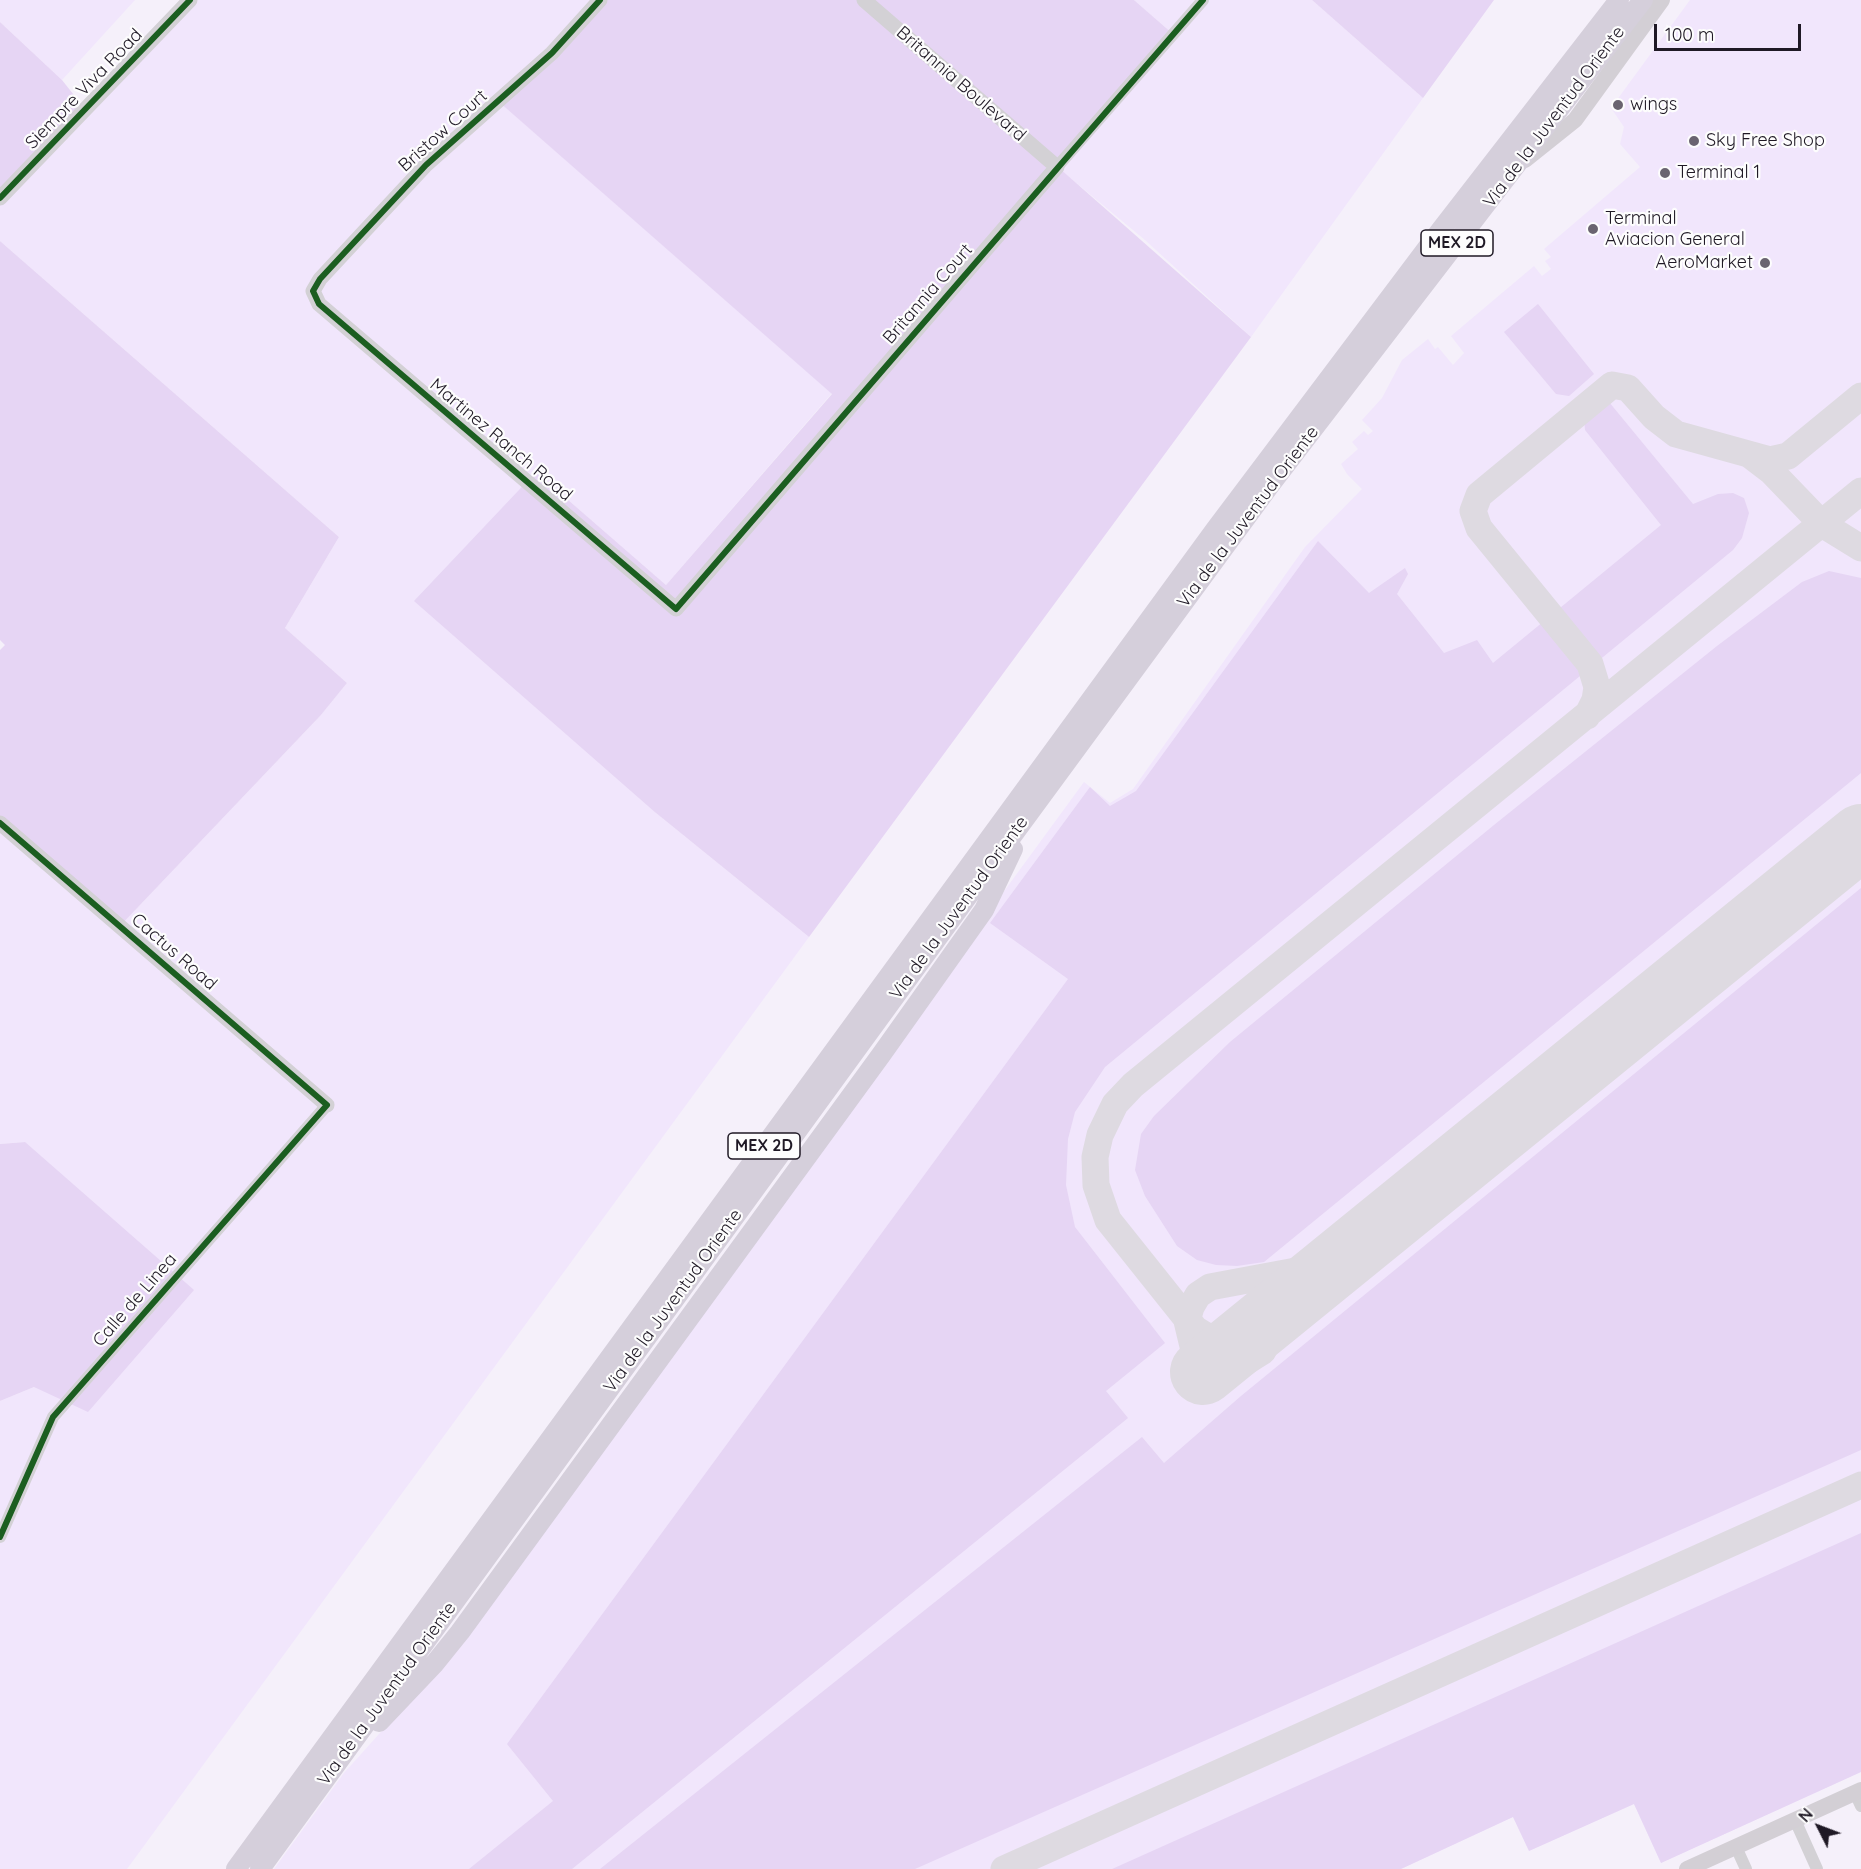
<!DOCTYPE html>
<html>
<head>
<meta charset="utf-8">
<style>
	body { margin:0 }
	#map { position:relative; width:1861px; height:1869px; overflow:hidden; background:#f5f0fa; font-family:Quicksand,sans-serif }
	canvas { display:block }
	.north { position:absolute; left:1789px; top:1797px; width:60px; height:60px; -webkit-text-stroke:4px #fdfdfd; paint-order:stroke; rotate:312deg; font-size:16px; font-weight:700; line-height:24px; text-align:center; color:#1f1925 }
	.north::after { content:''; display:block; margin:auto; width:21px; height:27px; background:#1f1925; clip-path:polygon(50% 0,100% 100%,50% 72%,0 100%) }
	.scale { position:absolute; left:1654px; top:24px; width:147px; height:27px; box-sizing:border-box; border:3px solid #1f1925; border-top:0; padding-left:8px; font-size:18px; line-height:21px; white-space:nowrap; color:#1f1925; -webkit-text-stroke:4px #fdfdfd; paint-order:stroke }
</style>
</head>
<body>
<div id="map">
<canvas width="1861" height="1869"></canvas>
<div class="north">N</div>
<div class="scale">100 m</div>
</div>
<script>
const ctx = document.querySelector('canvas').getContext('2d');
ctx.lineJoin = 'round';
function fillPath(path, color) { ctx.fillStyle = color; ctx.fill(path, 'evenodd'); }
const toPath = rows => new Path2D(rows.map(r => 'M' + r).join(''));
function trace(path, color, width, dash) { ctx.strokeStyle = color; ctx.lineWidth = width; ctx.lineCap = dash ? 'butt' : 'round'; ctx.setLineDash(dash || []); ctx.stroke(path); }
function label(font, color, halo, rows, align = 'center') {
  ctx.font = font + ' Quicksand,sans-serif'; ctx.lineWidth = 4.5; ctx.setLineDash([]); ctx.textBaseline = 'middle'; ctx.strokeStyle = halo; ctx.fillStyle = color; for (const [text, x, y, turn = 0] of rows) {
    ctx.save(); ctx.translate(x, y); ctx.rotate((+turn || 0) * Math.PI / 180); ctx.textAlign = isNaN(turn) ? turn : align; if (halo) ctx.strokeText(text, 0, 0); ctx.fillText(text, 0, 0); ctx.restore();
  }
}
fillPath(toPath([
	[0,0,135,0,62,80,0,22],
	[191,0,598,0,499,101,832,393,666,585,536,472,656,813,809,937,127,1869,0,1869,0,1401,34,1387,25,1142,0,1144,0,823,121,925,321,715,347,683,285,628,339,537,0,241,0,198],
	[1134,0,1312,0,1423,98,1251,337,1145,240,1057,167,1173,34],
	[1690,0,1861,0,1861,1772,1661,1863,1634,1804,1529,1851,1513,1817,1401,1869,274,1869,344,1773,424,1684,1084,782,1110,803,1133,789,1305,547,1362,489,1347,474,1341,464,1358,449,1352,442,1364,431,1368,435,1373,431,1362,420,1382,398,1402,360,1428,339,1435,349,1438,347,1453,365,1464,353,1451,336,1534,266,1542,276,1551,269,1545,261,1551,257,1544,249,1640,167,1620,144,1624,127,1611,108]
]), '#f1e6fc');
fillPath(toPath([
	[598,0,1134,0,1173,34,1058,167,1251,337,809,937,656,813,414,601,536,472,666,585,832,394,498,101],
	[1312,0,1494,0,1423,98],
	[0,22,62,80,85,109,0,198],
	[0,241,339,537,285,628,347,683,321,715,121,925,0,824,0,650,5,645,0,640],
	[1538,304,1594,374,1569,396,1556,394,1504,332],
	[1604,401,1609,402,1693,504,1718,494,1733,493,1744,498,1749,513,1742,538,1733,550,1105,1067,1075,1112,1068,1139,1066,1185,1075,1227,1165,1343,1106,1391,1128,1418,572,1869,469,1869,553,1801,507,1744,1068,979,990,923,1090,787,1110,806,1136,791,1318,541,1369,593,1405,568,1408,574,1397,594,1444,653,1477,640,1493,663,1661,525,1585,430,1584,418],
	[1829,571,1861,578,1861,773,1264,1262,1237,1266,1216,1265,1197,1260,1177,1246,1145,1196,1135,1170,1141,1134,1154,1116,1230,1042,1494,825,1717,646,1802,582],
	[1861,888,1861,1450,915,1869,600,1869,1142,1437,1164,1463,1241,1396],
	[25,1142,194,1290,88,1412,34,1387,0,1401,0,1144],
	[1861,1533,1861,1772,1661,1863,1634,1804,1529,1851,1513,1817,1401,1869,1112,1869]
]), '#e6d5f4');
trace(toPath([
	[1750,455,1771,471,1822,524,1861,548],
	[1587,716,1595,700,1597,687,1590,664,1479,528,1473,511,1479,495,1612,385,1628,388,1654,417,1676,434,1770,460,1788,456,1861,396],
	[1290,1302,1275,1317,1263,1351,1239,1366,1214,1364,1193,1346,1187,1321,1191,1307,1198,1295,1210,1287,1328,1265,1350,1253],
	[1252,1333,1222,1340,1208,1337,1195,1329,1108,1220,1096,1185,1095,1157,1100,1135,1115,1104,1133,1085,1861,491],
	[1004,1869,1861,1485]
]), '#dedae1', 27);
trace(toPath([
	[1203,1372,1861,837]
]), '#dedae1', 66);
trace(toPath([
	[1057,167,1203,0],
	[0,1537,53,1417,327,1105],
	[1855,1793,1861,1806],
	[1795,1820,1817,1869],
	[1736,1847,1746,1869]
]), '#d3d1d5', 12);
trace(toPath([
	[600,0,552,53,426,165,320,279,313,291,319,304,676,609,1057,167,864,0],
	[0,198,190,0],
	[0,823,327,1105]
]), '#d3d1d5', 15);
trace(toPath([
	[1525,160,1575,120,1662,0],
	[1687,1869,1861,1790]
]), '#d3cfd5', 16);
trace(toPath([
	[379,1722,435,1663,460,1632,881,1055,984,910,1013,849],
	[236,1869,1215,530,1440,231,1619,0],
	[260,1869,965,900,1270,485,1643,0]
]), '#d5cfdb', 20);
trace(toPath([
	[600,0,552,53,426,165,320,279,313,291,319,304,676,609,1203,0],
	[0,198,190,0],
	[0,823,327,1105,53,1417,0,1537]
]), '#1b5e20', 6);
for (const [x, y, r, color] of [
	[1618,105,6,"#6a6470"],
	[1694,141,6,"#6a6470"],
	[1665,173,6,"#6a6470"],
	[1593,229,6,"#6a6470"],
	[1765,263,6,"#6a6470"]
]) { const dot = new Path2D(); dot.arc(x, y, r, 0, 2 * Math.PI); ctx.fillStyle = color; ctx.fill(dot); trace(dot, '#fdfdfd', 2); }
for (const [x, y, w] of [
	[1457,243,72],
	[764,1146,72]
]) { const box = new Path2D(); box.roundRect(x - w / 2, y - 13, w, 26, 4.5); ctx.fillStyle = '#fdfdfd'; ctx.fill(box); trace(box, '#1f1925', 1.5); }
label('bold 16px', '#1f1925', null, [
	["MEX 2D",1457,243],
	["MEX 2D",764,1146]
]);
label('18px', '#1f1925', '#fdfdfd', [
	["Britannia Boulevard",961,84,41],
	["Siempre Viva Road",84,89,-46],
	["Via de la Juventud Oriente",1554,117,-53],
	["Bristow Court",443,131,-42],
	["Britannia Court",928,294,-49],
	["Martinez Ranch Road",501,440,40],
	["Via de la Juventud Oriente",1248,517,-53],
	["Via de la Juventud Oriente",959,908,-54],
	["Cactus Road",174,952,41],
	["Calle de Linea",135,1300,-49],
	["Via de la Juventud Oriente",673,1301,-54],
	["Via de la Juventud Oriente",387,1694,-54]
]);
label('18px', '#1f1925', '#fdfdfd', [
	["wings",1630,105],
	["Sky Free Shop",1706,141],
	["Terminal 1",1677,173],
	["Terminal",1605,219],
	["Aviacion General",1605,240],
	["AeroMarket",1753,263,"right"]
], 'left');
</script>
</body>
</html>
